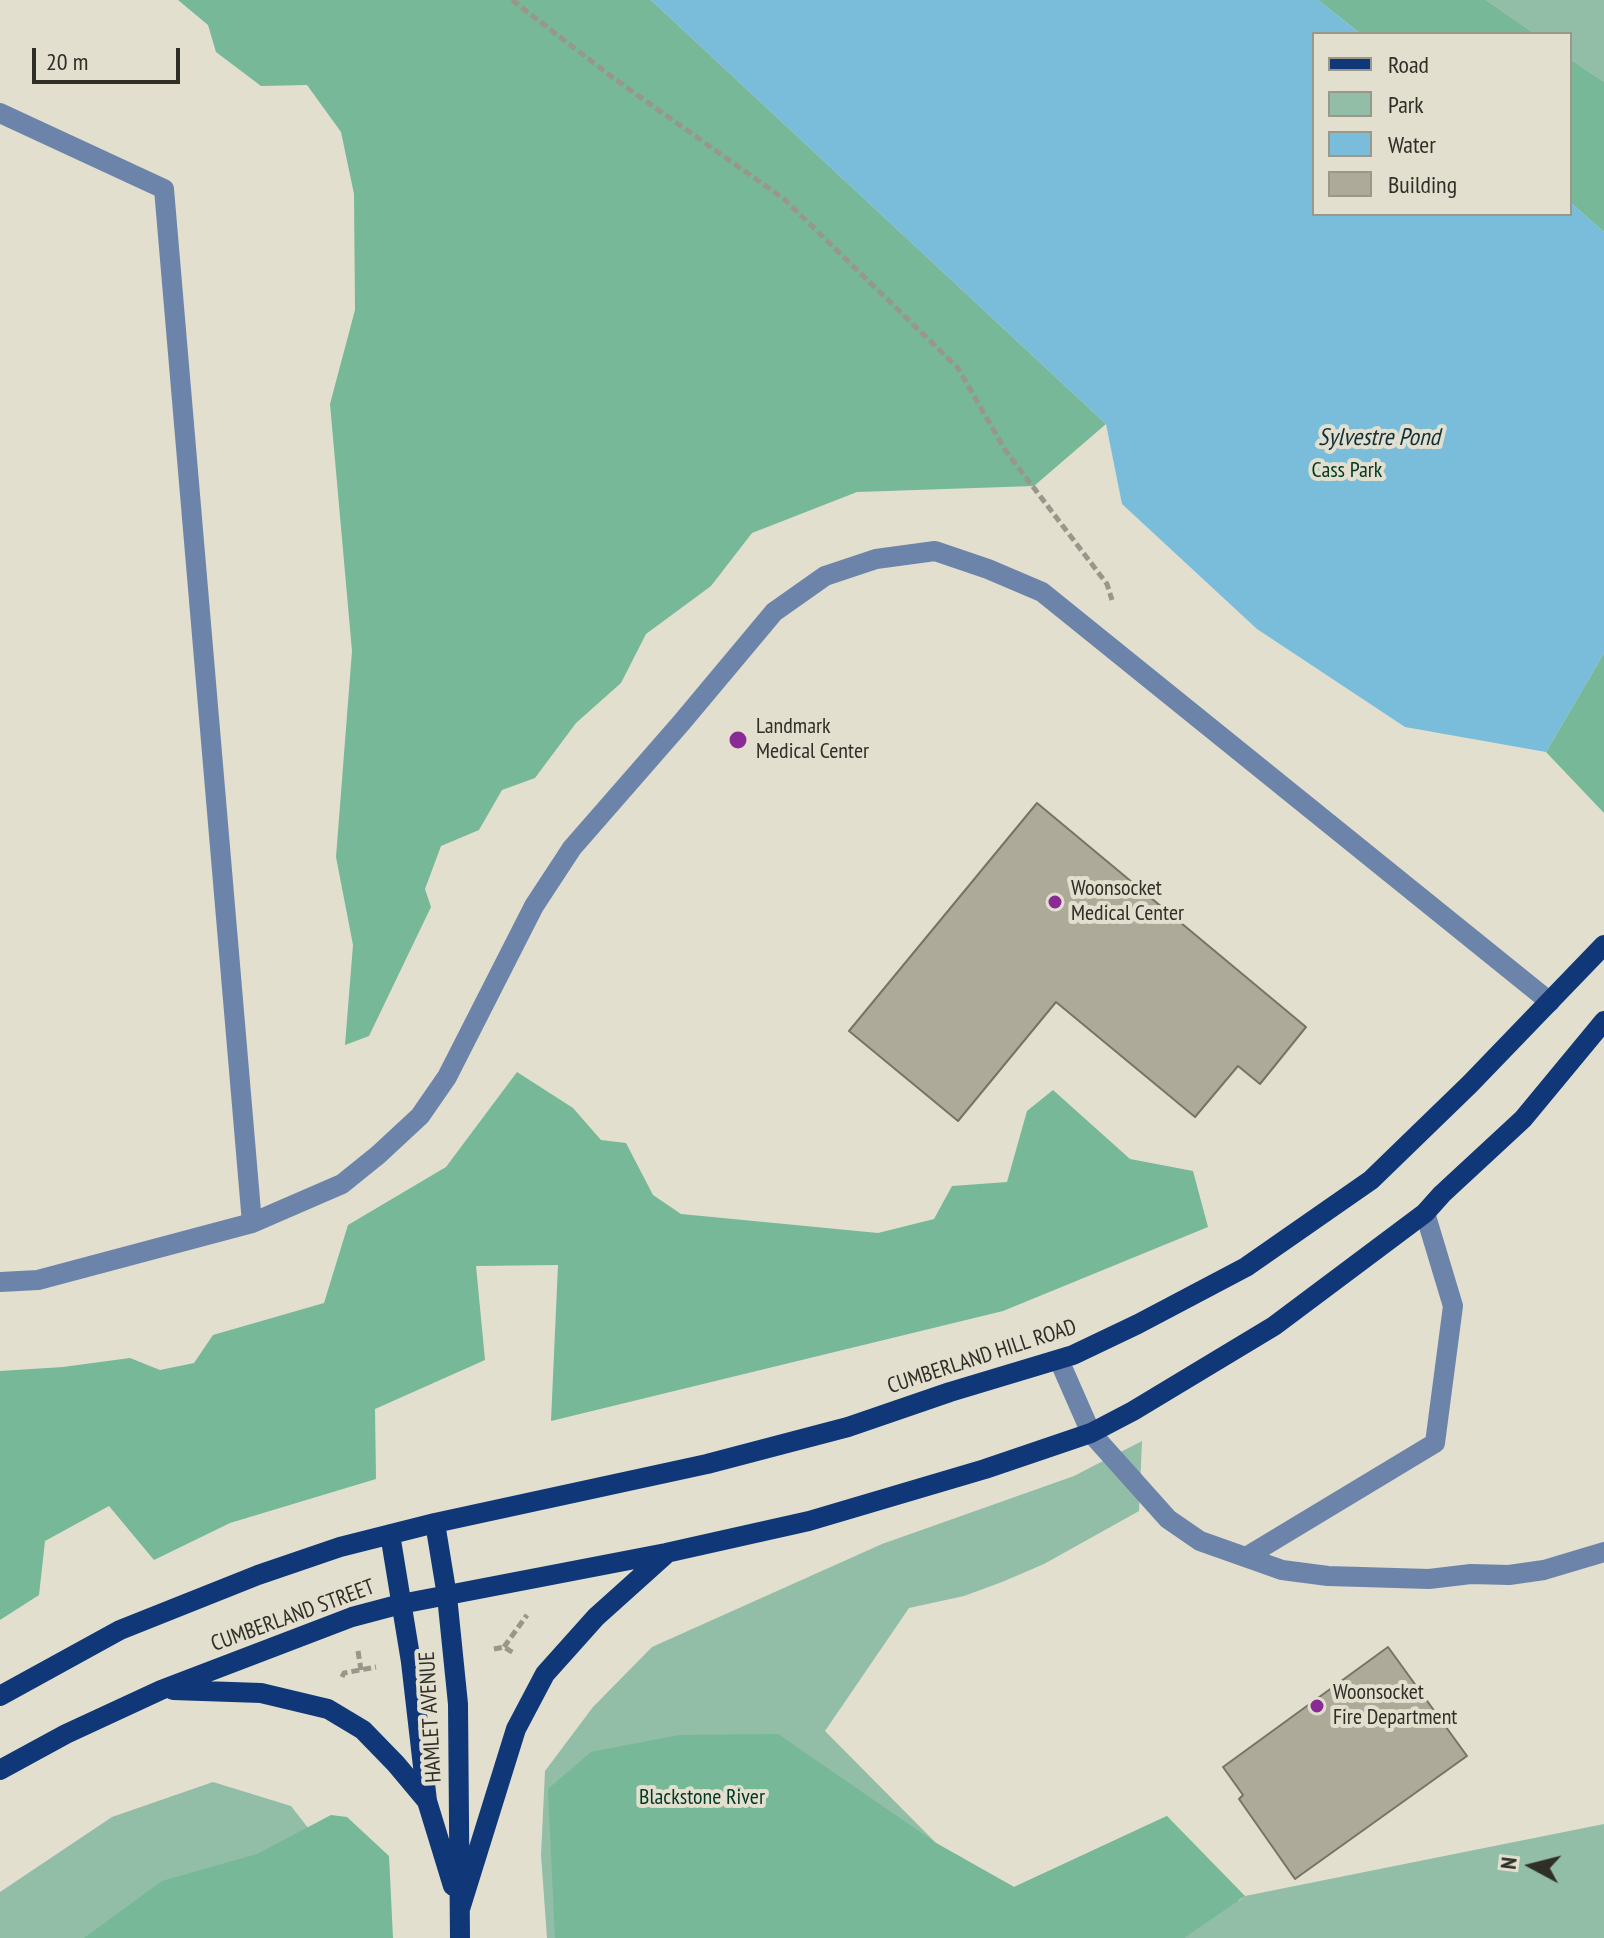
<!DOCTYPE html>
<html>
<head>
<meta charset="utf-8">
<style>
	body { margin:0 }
	#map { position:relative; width:1604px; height:1938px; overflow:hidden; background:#e2dfce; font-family:"PT Sans Narrow",sans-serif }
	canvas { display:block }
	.legend { position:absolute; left:1312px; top:32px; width:260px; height:184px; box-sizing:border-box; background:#e2dfce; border:2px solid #9a988b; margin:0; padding:10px 14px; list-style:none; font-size:24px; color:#2f2e27 }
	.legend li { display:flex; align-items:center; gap:16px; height:40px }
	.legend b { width:40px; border:2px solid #9a988b }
	.north { position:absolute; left:1492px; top:1826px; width:80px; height:80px; -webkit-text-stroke:6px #e2dfce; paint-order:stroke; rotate:277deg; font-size:22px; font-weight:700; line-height:32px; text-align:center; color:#2f2e27 }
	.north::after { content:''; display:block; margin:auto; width:28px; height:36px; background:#2f2e27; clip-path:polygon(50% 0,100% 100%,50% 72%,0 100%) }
	.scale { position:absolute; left:32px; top:48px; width:148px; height:36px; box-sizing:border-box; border:4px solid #2f2e27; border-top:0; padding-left:10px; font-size:24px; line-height:28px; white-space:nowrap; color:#2f2e27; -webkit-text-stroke:6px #e2dfce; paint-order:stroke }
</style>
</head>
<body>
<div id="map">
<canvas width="1604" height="1938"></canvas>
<ul class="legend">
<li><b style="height:10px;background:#103879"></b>Road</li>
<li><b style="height:22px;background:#92bda7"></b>Park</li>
<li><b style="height:22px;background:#79bddb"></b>Water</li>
<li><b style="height:22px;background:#adaa99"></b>Building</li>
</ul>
<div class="north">N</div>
<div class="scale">20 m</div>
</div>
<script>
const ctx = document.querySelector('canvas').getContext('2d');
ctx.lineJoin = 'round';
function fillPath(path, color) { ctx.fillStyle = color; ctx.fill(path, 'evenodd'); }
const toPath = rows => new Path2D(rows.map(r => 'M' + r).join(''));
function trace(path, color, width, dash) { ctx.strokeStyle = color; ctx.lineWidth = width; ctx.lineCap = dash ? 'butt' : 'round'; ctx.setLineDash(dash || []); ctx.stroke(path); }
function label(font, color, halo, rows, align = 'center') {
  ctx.font = font + ' "PT Sans Narrow",sans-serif'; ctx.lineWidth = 8; ctx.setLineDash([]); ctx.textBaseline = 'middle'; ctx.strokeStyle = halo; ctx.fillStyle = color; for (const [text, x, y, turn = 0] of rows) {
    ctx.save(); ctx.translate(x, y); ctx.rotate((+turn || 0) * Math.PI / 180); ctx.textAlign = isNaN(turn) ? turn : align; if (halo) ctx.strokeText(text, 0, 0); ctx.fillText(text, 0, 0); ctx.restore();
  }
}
fillPath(toPath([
	[1486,0,1604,0,1604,82,1570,59,1570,34,1535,34],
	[1142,1441,1139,1511,1044,1564,1002,1582,964,1596,909,1608,825,1731,936,1843,1014,1887,1167,1816,1239,1901,1245,1896,1604,1824,1604,1938,547,1938,541,1855,545,1771,593,1707,652,1647,882,1544,1074,1476],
	[213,1782,291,1806,355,1888,352,1938,0,1938,0,1892,112,1817]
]), '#92bda7');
fillPath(toPath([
	[178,0,651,0,1106,424,1034,486,857,492,752,533,711,586,646,634,621,683,576,723,535,778,502,790,479,830,441,846,425,889,431,907,369,1036,345,1045,353,945,336,857,352,651,330,404,355,310,354,194,341,132,307,85,261,86,216,52,208,25],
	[1318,0,1486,0,1535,34,1361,34],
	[1570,59,1604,82,1604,232,1570,202],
	[1604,653,1604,813,1546,752],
	[517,1072,573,1108,601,1140,626,1143,653,1195,681,1214,878,1233,934,1219,952,1186,1007,1182,1027,1111,1053,1090,1130,1159,1193,1171,1208,1227,1003,1311,551,1421,558,1265,476,1266,485,1360,375,1409,376,1479,230,1523,154,1560,109,1506,45,1541,39,1595,0,1620,0,1371,63,1367,130,1358,160,1370,194,1363,213,1335,324,1303,348,1225,446,1167],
	[778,1734,936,1843,1014,1887,1167,1816,1245,1896,1184,1938,555,1938,548,1789,591,1752,679,1735],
	[331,1815,347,1817,389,1856,393,1938,84,1938,162,1881,257,1854]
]), '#76b898');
fillPath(toPath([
	[651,0,1318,0,1361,34,1314,34,1314,214,1570,214,1570,202,1604,232,1604,653,1546,752,1405,727,1257,629,1122,504,1106,424]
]), '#79bddb');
const building = toPath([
	[1037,803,1306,1027,1260,1084,1238,1066,1195,1117,1056,1002,958,1121,849,1031,1037,803],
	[1388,1647,1467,1756,1295,1879,1239,1799,1243,1795,1223,1767,1388,1647]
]);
fillPath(building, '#adaa99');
trace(building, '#777465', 2);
trace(toPath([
	[512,0,612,77,784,199,958,368,1005,450,1107,584,1112,600],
	[504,1647,527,1615],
	[494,1649,504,1647,515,1654],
	[358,1651,361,1670],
	[342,1677,344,1673,376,1667]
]), '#99968a', 5, [8, 4]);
trace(toPath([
	[0,113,164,189,252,1223],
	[0,1282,38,1280,252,1223,342,1184,378,1155,420,1116,447,1077,534,906,572,848,682,722,774,612,825,576,876,559,935,551,988,569,1042,592,1550,1002],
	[1059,1360,1091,1433,1168,1519,1200,1541,1282,1570,1328,1576,1429,1579,1471,1574,1509,1575,1544,1570,1604,1552],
	[1246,1557,1435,1443,1453,1306,1425,1213]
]), '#6d84aa', 20);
trace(toPath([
	[435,1523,447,1596,458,1704,460,1938],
	[390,1534,411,1662,427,1801,453,1886],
	[173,1690,261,1693,328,1709,363,1730,396,1764,427,1801],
	[0,1696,120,1630,258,1575,340,1547,435,1523,707,1464,848,1427,950,1392,1073,1355,1138,1324,1246,1267,1371,1180,1470,1084,1604,945],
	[0,1770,66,1734,161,1690,352,1617,401,1604,666,1553,809,1521,985,1469,1091,1433,1133,1411,1274,1326,1425,1213,1442,1194,1523,1119,1604,1021],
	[460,1909,516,1729,545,1674,596,1617,665,1555]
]), '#103879', 20);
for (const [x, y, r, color] of [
	[738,740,10,"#8a2b95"],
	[1055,902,8,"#8a2b95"],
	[1317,1706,8,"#8a2b95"]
]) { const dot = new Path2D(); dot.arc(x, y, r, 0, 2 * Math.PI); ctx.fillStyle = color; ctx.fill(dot); trace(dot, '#e2dfce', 3); }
label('22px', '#003823', '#e2dfce', [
	["Cass Park",1347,471],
	["Blackstone River",702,1798]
]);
label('22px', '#2f2e27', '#e2dfce', [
	["Landmark",756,727],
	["Medical Center",756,752],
	["Woonsocket",1071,889],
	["Medical Center",1071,914],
	["Woonsocket",1333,1693],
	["Fire Department",1333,1718]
], 'left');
label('22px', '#2f2e27', '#e2dfce', [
	["CUMBERLAND HILL ROAD",982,1357,-18],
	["CUMBERLAND STREET",293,1616,-20],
	["HAMLET AVENUE",431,1717,-93]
]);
label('italic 24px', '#0f2f3d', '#e2dfce', [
	["Sylvestre Pond",1379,438]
]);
</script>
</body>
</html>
